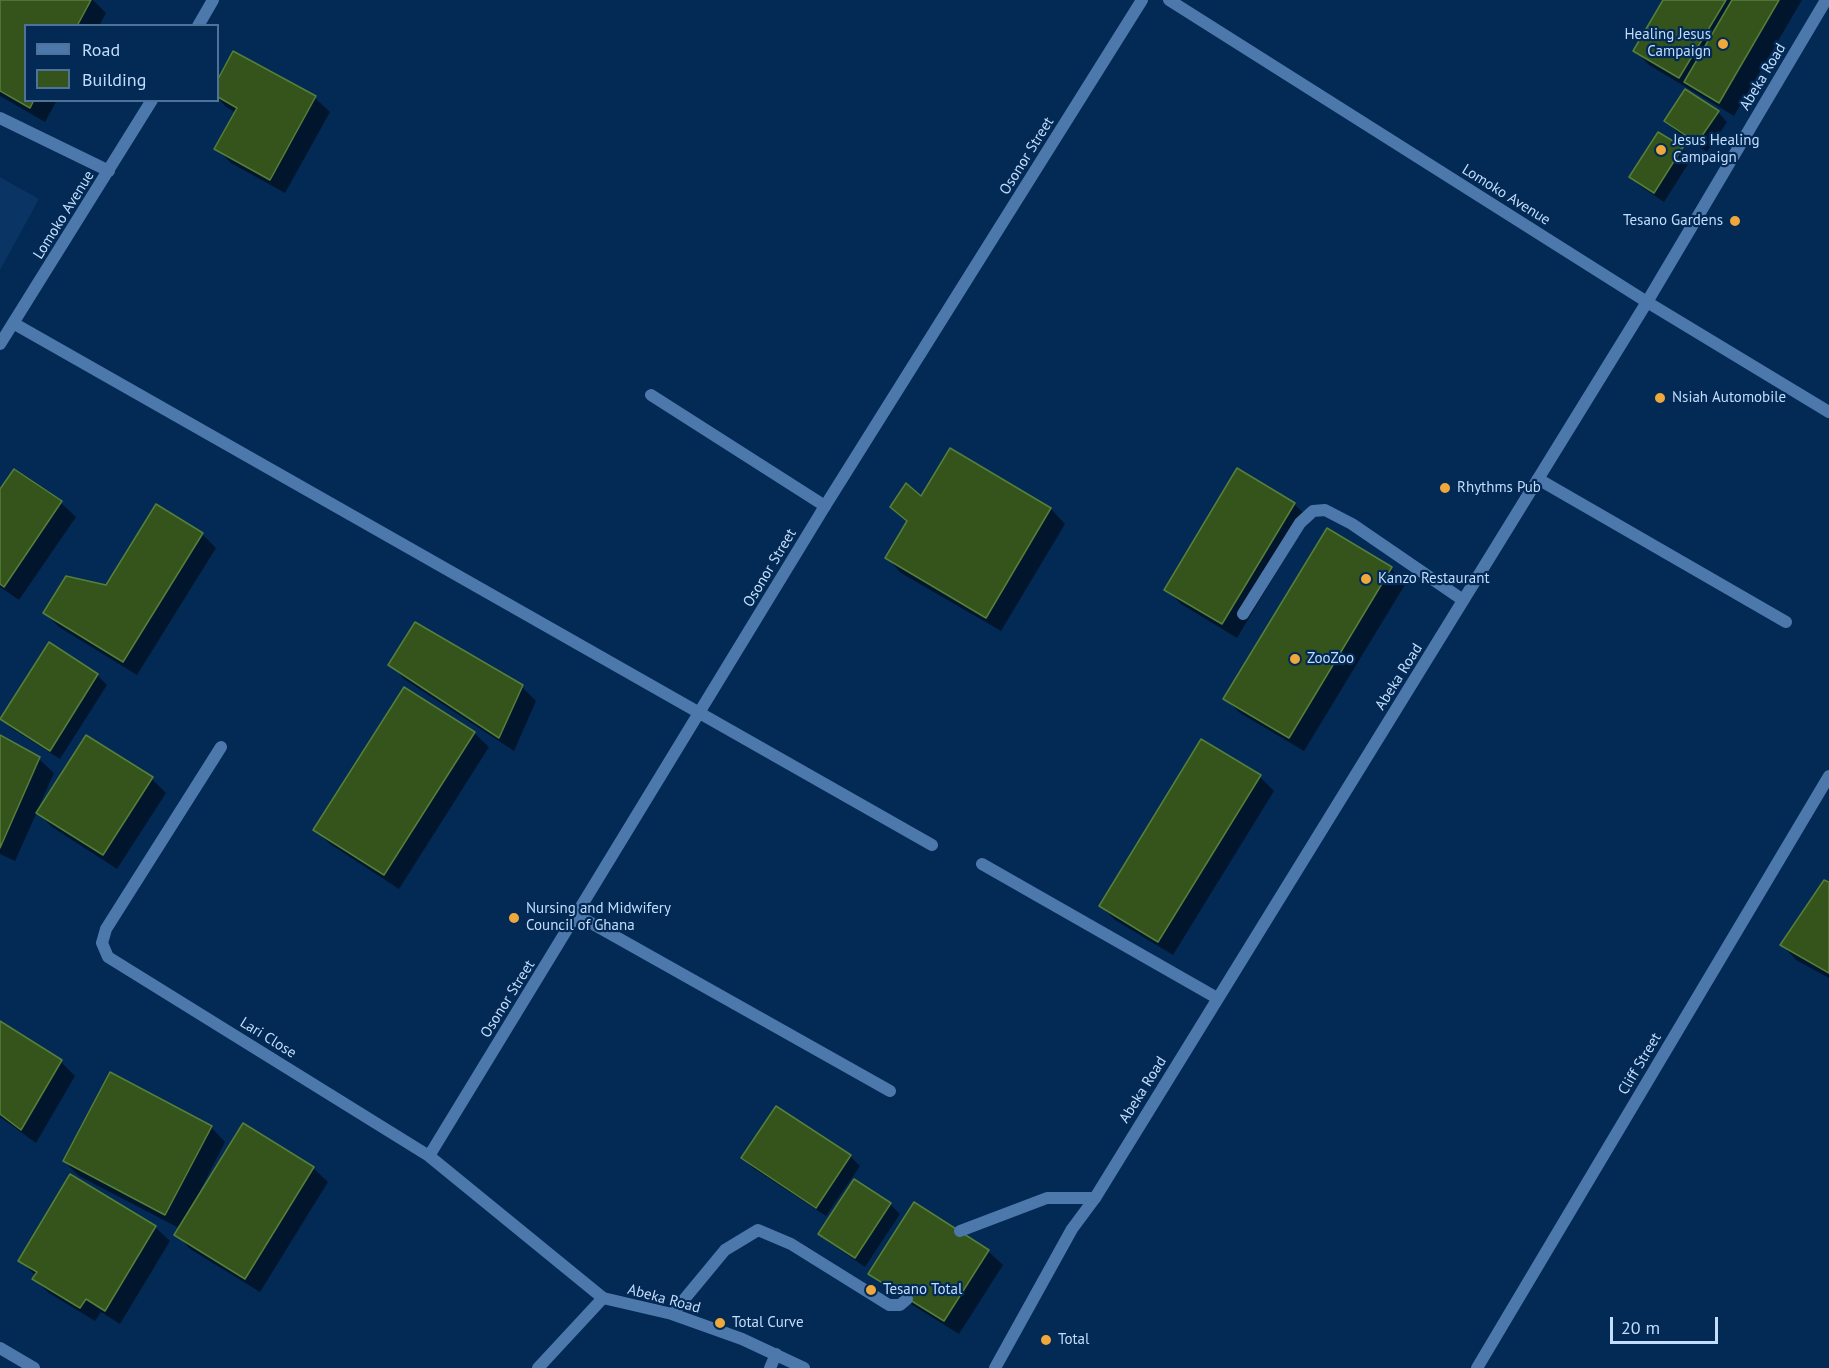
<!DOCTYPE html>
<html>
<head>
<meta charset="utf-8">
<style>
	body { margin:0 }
	#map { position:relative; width:1829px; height:1368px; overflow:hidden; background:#032a54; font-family:"PT Sans",sans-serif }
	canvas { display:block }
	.legend { position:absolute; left:24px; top:24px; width:195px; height:78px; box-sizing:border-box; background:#032a54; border:2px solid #4f7298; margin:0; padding:8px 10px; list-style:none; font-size:18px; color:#c2ddfe }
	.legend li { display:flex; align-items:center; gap:12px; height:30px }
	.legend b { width:30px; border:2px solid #4f7298 }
	.scale { position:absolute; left:1610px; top:1317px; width:108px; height:27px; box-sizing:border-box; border:3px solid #c2ddfe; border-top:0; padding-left:8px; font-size:18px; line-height:21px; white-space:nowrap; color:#c2ddfe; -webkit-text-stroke:4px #032a54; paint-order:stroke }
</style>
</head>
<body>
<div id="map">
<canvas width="1829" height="1368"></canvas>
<ul class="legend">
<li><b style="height:8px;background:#4c78ac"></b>Road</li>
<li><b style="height:16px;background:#34541c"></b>Building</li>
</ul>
<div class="scale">20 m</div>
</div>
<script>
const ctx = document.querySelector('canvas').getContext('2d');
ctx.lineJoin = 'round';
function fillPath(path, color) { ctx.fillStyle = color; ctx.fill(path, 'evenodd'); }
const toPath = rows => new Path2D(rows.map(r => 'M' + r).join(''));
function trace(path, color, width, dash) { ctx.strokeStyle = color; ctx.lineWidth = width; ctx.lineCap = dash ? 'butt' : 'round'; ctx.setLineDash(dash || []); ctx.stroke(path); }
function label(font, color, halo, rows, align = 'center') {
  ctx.font = font + ' "PT Sans",sans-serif'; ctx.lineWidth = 4.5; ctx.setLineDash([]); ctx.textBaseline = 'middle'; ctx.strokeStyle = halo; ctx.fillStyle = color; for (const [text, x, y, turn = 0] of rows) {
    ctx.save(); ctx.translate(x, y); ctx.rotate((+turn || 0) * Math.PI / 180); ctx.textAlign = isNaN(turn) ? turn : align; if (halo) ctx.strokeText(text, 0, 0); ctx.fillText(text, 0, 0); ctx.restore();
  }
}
fillPath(toPath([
	[0,177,39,199,0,270]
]), '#093463');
fillPath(toPath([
	[0,0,93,0,106,13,99,26,26,26,26,100,57,100,45,122,0,96],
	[1665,0,1802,0,1734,116,1649,65,1635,50],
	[234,53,315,98,330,112,285,193,231,163,216,148,236,113,226,107,218,98,218,82],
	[1718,112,1727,122,1707,152,1676,131,1666,121],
	[1659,134,1682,149,1692,158,1664,202,1640,186,1631,177],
	[950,450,1051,509,1065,524,1001,631,901,573,887,558,908,522,892,506,921,498],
	[15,471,61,503,76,517,19,600,0,587,0,492],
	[1294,504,1309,518,1237,638,1181,604,1166,589],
	[1328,530,1391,569,1406,583,1304,751,1240,713,1225,698],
	[202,534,216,548,137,675,59,627,45,613,107,587],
	[49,644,97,675,107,685,60,759,11,728,2,719],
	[390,664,522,687,536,701,514,751,404,679],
	[404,689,474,733,489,747,399,889,330,844,315,830],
	[0,737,39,759,54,773,37,811,38,812,152,779,166,793,117,869,52,827,37,812,15,861,0,854],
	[1260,777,1274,791,1173,955,1115,920,1101,906],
	[1829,884,1829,978,1796,960,1782,945],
	[0,1023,61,1062,75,1076,36,1143,0,1117],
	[777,1108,850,1156,860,1166,826,1216,753,1168,743,1158],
	[211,1127,225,1142,200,1191,202,1192,313,1168,328,1182,260,1292,190,1249,176,1234,179,1228,79,1176,64,1161],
	[855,1181,890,1204,900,1214,865,1267,830,1243,820,1234],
	[914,1204,988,1251,1003,1265,959,1334,885,1288,870,1273],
	[155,1227,170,1241,120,1324,101,1312,95,1321,49,1293,34,1279,36,1276,20,1261]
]), '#0007');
const building = toPath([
	[0,0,91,0,77,26,26,26,26,100,34,100,30,108,0,91,0,0],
	[1663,0,1726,0,1679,78,1633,51,1663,0],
	[1732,0,1779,0,1719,103,1684,82,1732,0],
	[233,51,316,96,270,180,214,149,237,108,218,97,218,79,233,51],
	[1685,89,1719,111,1697,143,1664,121,1685,89],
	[1658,132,1683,147,1654,193,1629,177,1658,132],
	[950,448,1051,508,986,618,885,558,907,521,890,507,906,483,921,496,950,448],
	[1237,468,1295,503,1222,624,1164,590,1237,468],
	[14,469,62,501,4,587,0,584,0,489,14,469],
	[156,504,203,533,123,662,43,613,66,576,106,585,156,504],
	[1327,528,1392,567,1289,738,1223,699,1327,528],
	[415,622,523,685,499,738,388,665,415,622],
	[49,642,98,674,50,751,0,719,49,642],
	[404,687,475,732,384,875,313,830,404,687],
	[0,735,40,757,0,848,0,735],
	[86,735,153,777,103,855,36,813,86,735],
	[1201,739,1261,775,1158,942,1099,906,1201,739],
	[1824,880,1829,882,1829,973,1780,945,1824,880],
	[0,1021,62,1060,21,1130,0,1114,0,1021],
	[110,1072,212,1126,165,1215,63,1161,110,1072],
	[776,1106,851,1155,816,1208,741,1158,776,1106],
	[243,1123,314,1167,245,1279,174,1235,243,1123],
	[70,1174,156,1226,105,1311,86,1299,80,1308,32,1279,37,1272,18,1261,70,1174],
	[854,1179,891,1203,855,1258,818,1234,854,1179],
	[914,1202,989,1250,944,1321,868,1274,914,1202]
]);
fillPath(building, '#34541c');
trace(building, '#567f3a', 1.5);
trace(toPath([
	[651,395,825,506],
	[1538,479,1786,622],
	[1243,614,1300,523,1313,511,1325,510,1352,524,1463,600],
	[960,1231,1047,1198,1095,1198],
	[672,1314,725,1250,758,1230,791,1244,889,1305,900,1305,907,1299],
	[770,1368,776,1354]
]), '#4c78ac', 12);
trace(toPath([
	[1169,0,1647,302,1829,412],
	[198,26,213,0],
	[0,118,109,171],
	[13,323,932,845],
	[0,344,152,100],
	[221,747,106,929,102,943,108,957,429,1156,603,1298],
	[982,864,1217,998],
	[577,915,890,1091],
	[429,1156,825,506,1142,0],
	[0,1348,34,1368],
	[1477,1368,1829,776]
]), '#4c78ac', 12);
trace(toPath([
	[538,1368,603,1298,672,1314,742,1339,804,1368],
	[995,1368,1072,1229,1095,1198,1647,302,1826,0]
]), '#4c78ac', 12);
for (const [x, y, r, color] of [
	[1723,44,6,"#eea83c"],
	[1661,150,6,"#eea83c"],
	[1735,221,6,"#eea83c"],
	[1660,398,6,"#eea83c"],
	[1445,488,6,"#eea83c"],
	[1366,579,6,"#eea83c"],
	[1295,659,6,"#eea83c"],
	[514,918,6,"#eea83c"],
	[871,1290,6,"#eea83c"],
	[720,1323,6,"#eea83c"],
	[1046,1340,6,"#eea83c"]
]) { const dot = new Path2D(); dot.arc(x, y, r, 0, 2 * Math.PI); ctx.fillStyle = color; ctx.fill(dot); trace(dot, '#032a54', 2); }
label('15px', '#c2ddfe', '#032a54', [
	["Healing Jesus",1711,35,"right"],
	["Campaign",1711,52,"right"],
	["Jesus Healing",1673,141],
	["Campaign",1673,158],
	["Tesano Gardens",1723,221,"right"],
	["Nsiah Automobile",1672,398],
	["Rhythms Pub",1457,488],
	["Kanzo Restaurant",1378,579],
	["ZooZoo",1307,659],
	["Nursing and Midwifery",526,909],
	["Council of Ghana",526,926],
	["Tesano Total",883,1290],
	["Total Curve",732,1323],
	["Total",1058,1340]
], 'left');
label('15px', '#c2ddfe', '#032a54', [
	["Abeka Road",1763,77,-59],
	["Osonor Street",1027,156,-58],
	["Lomoko Avenue",1506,195,32],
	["Lomoko Avenue",64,215,-58],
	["Osonor Street",770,568,-59],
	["Abeka Road",1399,677,-58],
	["Osonor Street",508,999,-58],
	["Lari Close",268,1038,32],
	["Cliff Street",1640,1064,-59],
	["Abeka Road",1143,1090,-58],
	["Abeka Road",664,1299,15]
]);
</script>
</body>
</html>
